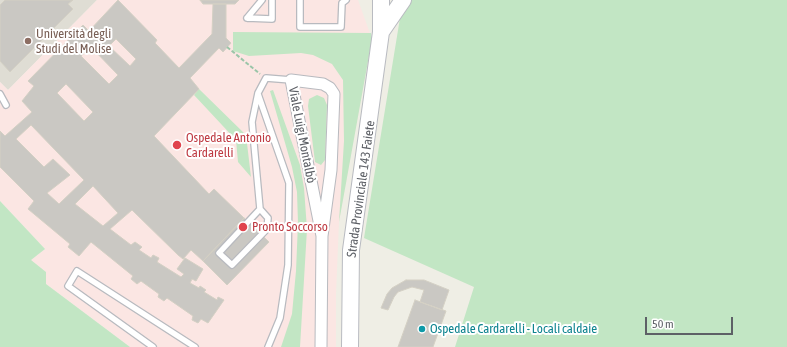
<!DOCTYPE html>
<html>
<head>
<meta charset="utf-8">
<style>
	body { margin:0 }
	#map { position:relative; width:787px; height:347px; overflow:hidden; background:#efeee5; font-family:"Asap Condensed",sans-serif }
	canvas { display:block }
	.scale { position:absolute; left:645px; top:317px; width:88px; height:18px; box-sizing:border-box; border:2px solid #5d6066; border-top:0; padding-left:5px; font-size:12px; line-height:14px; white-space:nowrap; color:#5d6066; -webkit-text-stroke:3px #fff; paint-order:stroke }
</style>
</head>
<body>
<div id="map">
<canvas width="787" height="347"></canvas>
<div class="scale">50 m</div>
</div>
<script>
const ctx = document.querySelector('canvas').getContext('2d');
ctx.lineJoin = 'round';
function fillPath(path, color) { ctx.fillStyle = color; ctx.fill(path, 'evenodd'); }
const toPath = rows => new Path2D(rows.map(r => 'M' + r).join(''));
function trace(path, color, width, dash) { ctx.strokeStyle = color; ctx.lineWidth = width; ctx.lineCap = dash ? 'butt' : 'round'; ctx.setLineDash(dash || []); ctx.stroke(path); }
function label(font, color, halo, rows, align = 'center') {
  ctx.font = font + ' "Asap Condensed",sans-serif'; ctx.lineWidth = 4; ctx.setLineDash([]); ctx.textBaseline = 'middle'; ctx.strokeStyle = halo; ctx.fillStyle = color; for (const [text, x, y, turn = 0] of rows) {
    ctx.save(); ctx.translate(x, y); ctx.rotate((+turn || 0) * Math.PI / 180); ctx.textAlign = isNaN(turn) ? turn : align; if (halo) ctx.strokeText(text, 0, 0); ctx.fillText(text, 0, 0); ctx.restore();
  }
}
fillPath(toPath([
	[0,0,97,0,8,90,0,82]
]), '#dfddd4');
fillPath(toPath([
	[97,0,358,0,372,39,339,222,336,294,336,347,130,347,46,284,46,272,31,260,45,249,0,201,0,82,8,90]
]), '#fbe6e3');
fillPath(toPath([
	[410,0,787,0,787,347,455,347,474,287,364,238,400,18],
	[233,32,371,33,372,39,339,222,344,141,343,80,332,64,313,55,301,53,249,56,233,51],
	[199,89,246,135,251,177,238,162,236,140,194,95],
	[273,90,300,165,304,188,307,229,300,347,281,347,292,314,296,271,298,223,297,192,292,167,270,91],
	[317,95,324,98,327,105,325,160,321,165,315,162,308,106,309,99],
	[0,201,45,249,31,260,46,272,46,284,130,347,0,347]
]), '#c2e6c4');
const building = toPath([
	[5,0,73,0,68,4,73,9,10,72,0,61,0,5,5,0],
	[118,0,157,40,155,43,179,68,212,34,213,4,226,4,226,38,231,43,223,52,219,48,190,78,199,89,154,136,209,194,214,189,244,218,203,261,191,250,183,259,178,255,132,210,110,229,131,245,135,242,142,247,139,250,151,258,153,255,159,258,157,262,181,277,184,274,177,269,185,258,203,269,196,281,192,279,190,283,199,288,200,286,206,290,204,292,217,300,218,297,224,300,208,323,201,319,198,323,192,320,193,316,167,298,164,301,158,297,159,294,141,281,137,284,131,279,133,276,91,242,79,256,68,247,70,244,28,209,34,201,0,167,0,131,5,136,32,112,22,101,34,86,28,81,83,25,89,31,118,0],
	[116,39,136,59,130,66,109,46,116,39],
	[91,47,118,75,109,84,81,56,91,47],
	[66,84,93,112,84,121,57,93,66,84],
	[31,125,84,180,59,204,47,193,70,175,53,159,44,167,16,139,31,125],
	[93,186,118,213,103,226,75,204,93,186],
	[200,0,239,0,235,4,203,4,200,0],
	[244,218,269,242,227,285,203,261,244,218],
	[406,280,424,280,449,290,442,310,420,302,424,290,412,287,398,292,394,297,388,310,381,308,387,294,392,288,406,280],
	[415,300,446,311,433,347,398,347,415,300]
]);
fillPath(building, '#cac8c3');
trace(building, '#d4d0c4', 1);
const service = toPath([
	[300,0,300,27,341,27,342,3,346,0],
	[247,18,272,19,272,0],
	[247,18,262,0],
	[0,94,6,105],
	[258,94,289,183,288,265,280,318,268,347],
	[260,209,219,253,232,265,267,229,268,218,260,209,252,122,258,93,266,78,291,80],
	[153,347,68,286,77,271,195,347]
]);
const minor = toPath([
	[321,347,322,236,331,170,334,94,330,88,323,84,291,80,322,236]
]);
const secondary = toPath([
	[381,32,403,0],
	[350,347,351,250,381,32,381,0]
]);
trace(service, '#b8babf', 8);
trace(minor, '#b8babf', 13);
trace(secondary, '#b9bbc1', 18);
trace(toPath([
	[227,47,260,74]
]), '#9ac5a8', 2, [4, 2]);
trace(service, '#fff', 5.5);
trace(minor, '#fff', 11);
trace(secondary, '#fff', 16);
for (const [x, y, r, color] of [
	[28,41,4,"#8d6e63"],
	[177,145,5,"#e0444e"],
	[243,227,5,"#e0444e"],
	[422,329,4,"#0f9aa8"]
]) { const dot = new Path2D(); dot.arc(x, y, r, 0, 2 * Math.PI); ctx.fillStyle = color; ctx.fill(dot); trace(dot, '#fff', 1.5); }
label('13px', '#785e54', '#fff', [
	["Università degli",36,34],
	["Studi del Molise",36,49]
], 'left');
label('13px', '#5d6066', '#fff', [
	["Viale Luigi Montalbò",302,135,79],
	["Strada Provinciale 143 Faiete",361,189,-82]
]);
label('13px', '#be3a42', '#fff', [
	["Ospedale Antonio",186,138],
	["Cardarelli",186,153],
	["Pronto Soccorso",252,227]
], 'left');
label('13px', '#0d838f', '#fff', [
	["Ospedale Cardarelli - Locali caldaie",430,329]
], 'left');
</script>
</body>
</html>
